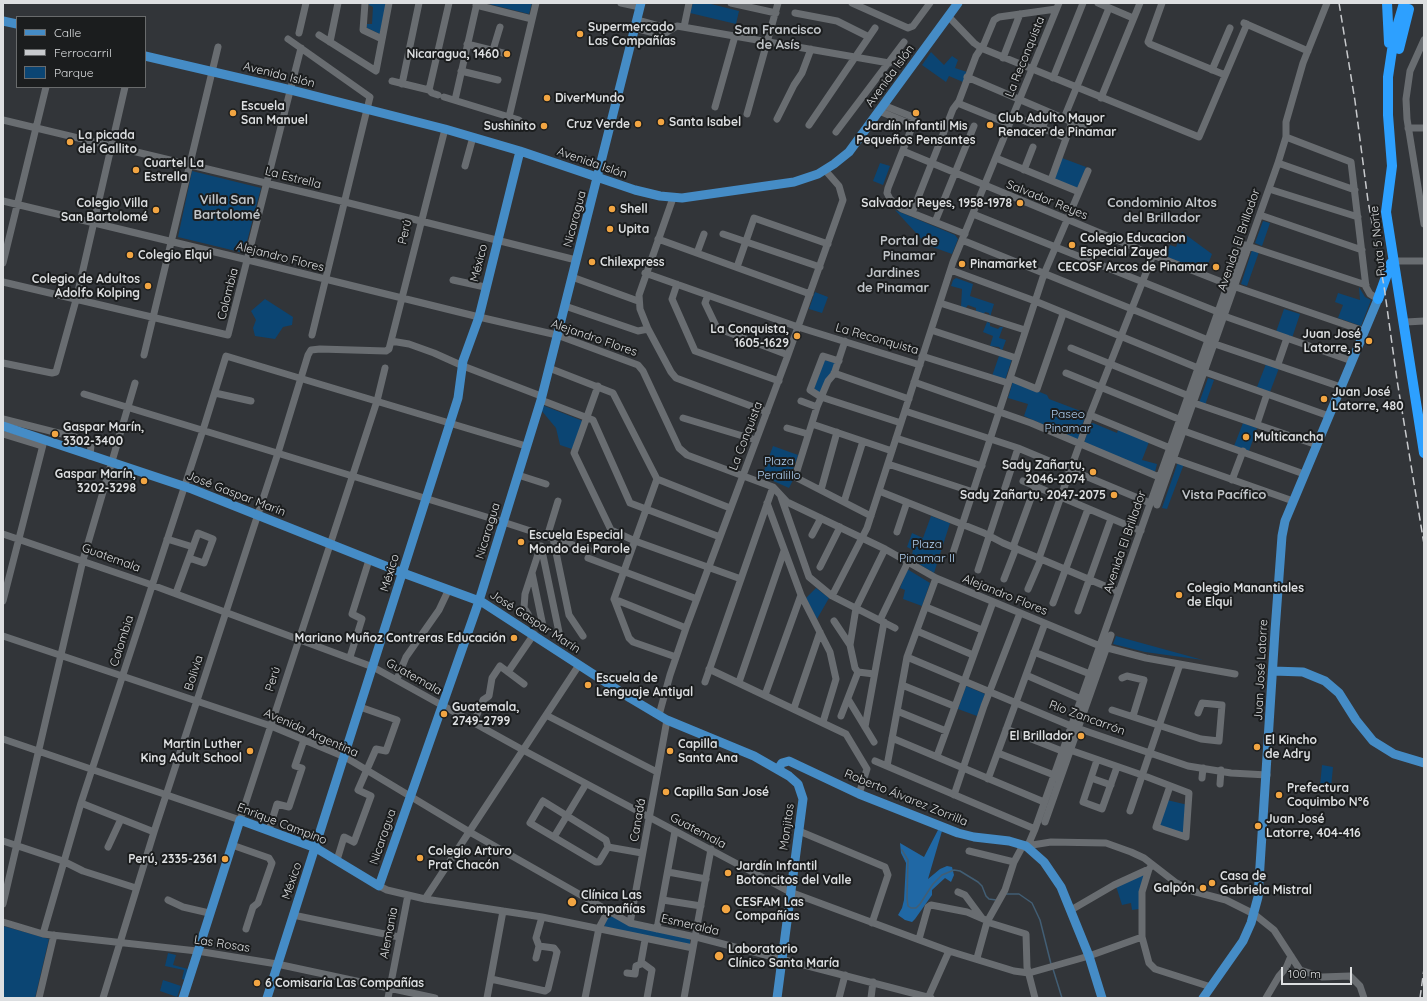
<!DOCTYPE html>
<html>
<head>
<meta charset="utf-8">
<style>
	body { margin:0 }
	#map { position:relative; width:1427px; height:1001px; overflow:hidden; background:#323539; font-family:Quicksand,sans-serif }
	canvas { display:block }
	.frame { position:absolute; inset:0; border:4px solid #dddfe1; pointer-events:none }
	.legend { position:absolute; left:16px; top:16px; width:130px; height:72px; box-sizing:border-box; background:#1b1d1e; border:1px solid #696b6c; margin:0; padding:5px 7px; list-style:none; font-size:12px; color:#dddfe1 }
	.legend li { display:flex; align-items:center; gap:8px; height:20px }
	.legend b { width:20px; border:1px solid #696b6c }
	.scale { position:absolute; left:1281px; top:967px; width:71px; height:18px; box-sizing:border-box; border:2px solid #dddfe1; border-top:0; padding-left:5px; font-size:12px; line-height:14px; white-space:nowrap; color:#dddfe1; -webkit-text-stroke:3px #1b1d1e; paint-order:stroke }
</style>
</head>
<body>
<div id="map">
<canvas width="1427" height="1001"></canvas>
<div class="frame"></div>
<ul class="legend">
<li><b style="height:5px;background:#458cc6"></b>Calle</li>
<li><b style="height:5px;background:#c8cacd"></b>Ferrocarril</li>
<li><b style="height:11px;background:#0b4573"></b>Parque</li>
</ul>
<div class="scale">100 m</div>
</div>
<script>
const ctx = document.querySelector('canvas').getContext('2d');
ctx.lineJoin = 'round';
function fillPath(path, color) { ctx.fillStyle = color; ctx.fill(path, 'evenodd'); }
const toPath = rows => new Path2D(rows.map(r => 'M' + r).join(''));
function trace(path, color, width, dash) { ctx.strokeStyle = color; ctx.lineWidth = width; ctx.lineCap = dash ? 'butt' : 'round'; ctx.setLineDash(dash || []); ctx.stroke(path); }
function label(font, color, halo, rows, align = 'center') {
  ctx.font = font + ' Quicksand,sans-serif'; ctx.lineWidth = 4; ctx.setLineDash([]); ctx.textBaseline = 'middle'; ctx.strokeStyle = halo; ctx.fillStyle = color; for (const [text, x, y, turn = 0] of rows) {
    ctx.save(); ctx.translate(x, y); ctx.rotate((+turn || 0) * Math.PI / 180); ctx.textAlign = isNaN(turn) ? turn : align; if (halo) ctx.strokeText(text, 0, 0); ctx.fillText(text, 0, 0); ctx.restore();
  }
}
fillPath(toPath([
	[369,3,386,3,380,34,367,28,367,24,372,24,373,7,369,5],
	[485,3,532,3,529,14],
	[693,3,707,3,739,11,736,24,690,13],
	[931,52,944,65,952,56,958,60,955,68,967,72,963,82,949,76,946,82,922,65],
	[1062,158,1086,167,1077,189,1053,179,1058,170],
	[880,163,890,166,883,185,873,181],
	[192,171,261,188,244,253,178,237],
	[895,210,955,235,958,239,952,254,927,245],
	[1263,221,1270,223,1262,246,1255,243],
	[1182,232,1212,254,1205,272,1165,256,1170,245,1176,247],
	[1252,250,1259,252,1247,286,1241,284],
	[956,278,973,284,970,296,994,304,990,317,989,313,985,312,983,315,976,312,976,308,968,305,965,309,961,307,962,289,951,286,953,280],
	[1359,287,1365,297,1371,300,1361,326,1338,318,1343,305,1335,302,1338,293,1360,300],
	[815,292,828,297,822,313,809,309],
	[265,299,293,317,292,325,283,327,275,339,255,336,253,328,256,320,251,311],
	[1284,309,1300,314,1292,338,1276,332],
	[987,322,990,323,990,326,998,329,1000,327,1003,327,999,338,1006,340,1002,351,999,347,990,346,993,336,983,332],
	[999,356,1012,359,1005,380,992,376],
	[824,360,836,363,820,394,814,389],
	[1266,364,1279,368,1270,392,1257,387],
	[1208,378,1214,380,1205,405,1199,403],
	[1013,381,1047,395,1049,399,1086,413,1078,440,1024,416,1028,404,1008,398],
	[542,405,583,421,572,449,560,445,556,428,541,410],
	[1093,423,1117,433,1118,430,1149,442,1142,460,1157,464,1155,472,1084,443,1090,424],
	[1243,423,1257,428,1249,451,1234,446],
	[773,446,798,455,790,478,793,480,789,488,762,476],
	[1178,462,1184,464,1167,509,1162,508],
	[931,516,950,523,934,573,911,559,913,550,907,547,912,533,923,538],
	[907,569,930,583,922,606,903,599,905,590,900,588],
	[816,588,829,598,817,619,806,598],
	[1116,636,1203,660,1145,652,1113,644],
	[966,686,985,694,977,716,958,709],
	[1322,765,1333,767,1331,788,1320,786],
	[1167,800,1188,805,1184,835,1158,826],
	[1145,874,1139,909,1132,910,1131,903,1122,905,1116,886],
	[610,916,690,939,690,945,604,929,606,919],
	[3,926,49,939,35,998,3,998],
	[168,953,176,955,173,965,188,969,185,980,182,979,184,970,165,966],
	[163,980,181,986,177,997,160,991]
]), '#0b4573');
fillPath(toPath([
	[938,830,942,831,928,879,940,869,947,866,952,867,954,875,951,882,945,878,932,890,932,895,915,919,912,922,905,920,898,915,902,908,904,900,906,863,901,853,900,843,924,857]
]), '#2068a5');
trace(toPath([
	[902,850,908,860,907,898,908,906,911,908,916,908,920,904,933,884,942,875,954,870,960,871,978,882,982,886,986,896,989,899,996,900],
	[1006,894,1019,894,1032,903,1040,920,1051,964],
	[1053,969,1062,998]
]), '#425e74', 1.5);
trace(toPath([
	[365,3,363,30,382,39],
	[621,3,640,7],
	[731,3,776,13],
	[852,3,908,28,913,26,930,3],
	[1098,3,1133,18],
	[1162,3,1148,42,1150,44,1225,75],
	[476,5,532,19],
	[795,13,837,21,869,37],
	[948,16,974,43,981,48,1199,137,1247,24],
	[637,20,670,29],
	[1244,23,1308,51],
	[684,27,689,3],
	[635,28,662,35,677,26,889,63],
	[299,33,306,3],
	[319,35,376,71,389,3],
	[288,39,370,97,312,335],
	[1424,40,1410,71,1406,99,1407,119,1424,224],
	[330,42,338,3],
	[467,44,507,54],
	[493,50,500,27],
	[1003,58,1020,14],
	[1212,70,1230,28],
	[461,71,498,80],
	[967,77,1098,133],
	[1053,78,1083,3],
	[392,81,429,90,432,93,438,95],
	[402,84,419,3],
	[429,90,449,3],
	[444,97,519,120],
	[1101,98,1140,3],
	[455,100,477,3],
	[959,101,960,104,1009,124],
	[883,105,913,117,914,122,888,188,887,193,890,199,902,209,965,234],
	[715,107,735,36],
	[879,111,913,125],
	[747,114,778,3],
	[1013,116,1066,138],
	[509,117,536,3],
	[1064,118,1109,8],
	[777,119,794,85,802,73,811,49],
	[3,120,345,202,576,260],
	[809,125,875,28],
	[1042,128,1049,112],
	[1408,128,1424,128],
	[836,132,904,42],
	[1286,137,1351,162,1366,287,1370,294,1378,299],
	[903,151,1153,255,1227,284,1364,331],
	[996,158,1079,192],
	[1278,163,1355,190],
	[465,166,473,137],
	[1024,170,1033,147],
	[1051,180,1072,122],
	[1269,189,1358,217],
	[673,198,639,295,640,309,648,329,671,372,676,378,767,412],
	[3,201,248,260,479,317,557,335,638,365,643,371,679,448,687,455,773,487,787,502,885,549,936,578,1100,646,1146,658,1235,674],
	[912,213,953,109,959,101,976,56,984,44,994,20,999,17,1056,9],
	[973,214,1218,312],
	[1260,215,1362,250],
	[935,222,974,126],
	[723,234,820,267],
	[658,239,810,294],
	[962,240,1208,340],
	[697,253,704,234],
	[1396,261,1424,261],
	[3,263,46,87],
	[737,267,754,218,828,244],
	[951,270,1035,301,1198,368,1205,372,1329,416],
	[645,273,798,327,920,365],
	[572,277,638,301],
	[453,280,485,287],
	[3,282,228,335,301,48],
	[677,284,672,299,695,351,779,381],
	[708,295,705,303,717,328,788,355],
	[940,303,1025,330],
	[565,306,638,331,648,329],
	[1224,316,1352,361],
	[1406,322,1424,321],
	[931,330,1016,358],
	[391,341,409,344,434,353,463,366,541,396],
	[845,341,834,374,828,381,817,407,795,477,871,516],
	[1215,344,1341,387],
	[1071,348,1189,396],
	[144,355,218,47],
	[922,356,1008,383],
	[839,361,823,356,810,390,821,397,901,423],
	[3,363,52,373,56,372,76,300,125,87],
	[1278,364,1287,338],
	[549,368,613,393,657,479,730,508],
	[834,373,909,399],
	[1066,373,1181,420],
	[1010,378,1037,389,1063,314],
	[914,382,1031,423,1159,477],
	[598,386,574,453,611,530,635,541,741,579],
	[215,393,251,401],
	[84,394,503,522,589,550],
	[541,400,593,420,630,503,720,537],
	[801,401,817,407],
	[1194,403,1317,445],
	[905,411,1018,448,1150,503],
	[1090,415,1170,448],
	[683,418,756,440],
	[3,419,86,440,91,445,90,456],
	[812,424,892,451],
	[1257,424,1267,394],
	[787,428,808,434],
	[1184,431,1304,474],
	[3,434,42,446],
	[896,438,982,466],
	[1174,459,1293,501],
	[888,464,973,492],
	[518,475,546,484],
	[657,479,614,599,629,638,633,642,676,657],
	[1232,480,1243,451],
	[1023,481,1141,531],
	[821,490,837,432],
	[879,491,984,533,1003,543,1119,592],
	[781,497,809,577,832,596,895,628],
	[844,502,863,441],
	[767,503,801,595,830,652,836,679,823,722],
	[1157,505,1278,163,1286,137,1286,122,1303,63,1327,3],
	[897,532,907,502],
	[3,534,152,585,373,667,523,750,790,892,949,951,1014,971,1029,973,1089,956,1142,937],
	[812,535,821,518],
	[547,537,558,501],
	[553,538,569,615,583,636],
	[167,539,193,547],
	[541,546,560,637],
	[1013,547,1035,487],
	[952,556,1044,274,1088,171],
	[588,558,697,599],
	[1039,558,1090,415,1153,255],
	[820,567,840,527],
	[978,570,1018,448],
	[532,573,543,626],
	[1004,579,1016,548],
	[1028,589,1041,559],
	[176,593,198,533,213,539,204,563,189,558],
	[832,596,867,528,953,262,1059,3],
	[614,599,686,628],
	[3,601,44,441],
	[1053,603,1088,509],
	[926,607,982,630],
	[1078,611,1111,519],
	[528,614,524,608,525,594,540,548],
	[880,620,908,562],
	[834,621,850,645],
	[917,631,973,655],
	[3,636,271,726,345,757,468,831,630,923,700,938,931,998],
	[1034,652,1090,674],
	[350,657,362,619,352,614,369,560],
	[907,657,1071,726,1188,766,1231,773,1267,775],
	[709,669,846,734,867,769,859,794],
	[508,672,534,634],
	[858,672,855,668,850,645,856,608,885,549],
	[858,672,874,674],
	[1026,675,1081,699],
	[1122,678,1127,676,1144,680,1133,716],
	[397,679,406,657,439,610,448,591],
	[705,682,773,487],
	[739,682,784,551],
	[902,685,954,706],
	[765,695,801,595],
	[848,699,874,742],
	[794,708,820,632],
	[1112,710,1201,739,1219,741,1222,705,1202,703,1198,713],
	[897,711,946,731],
	[546,715,657,772],
	[659,715,670,675,686,628,788,355,843,200,839,186,825,170],
	[841,716,858,672],
	[474,722,483,700,489,696,492,678,500,666,524,684],
	[865,727,884,622],
	[1006,729,1062,751],
	[892,738,1044,802],
	[3,739,240,820,377,401,385,368],
	[1070,750,1142,775,1189,793,1186,837,1156,827,1170,786],
	[998,753,1054,775],
	[937,756,993,602],
	[1097,760,1083,802,1102,809,1117,767],
	[875,761,1035,829],
	[887,766,907,657,936,578],
	[1091,778,1111,785],
	[1202,778,1203,768],
	[988,779,1045,623],
	[1220,784,1221,770],
	[954,795,984,706,1020,613],
	[543,801,606,840,608,847,599,862,596,862,530,823,543,801],
	[81,803,154,832],
	[1130,811,1180,664],
	[1045,822,1111,635],
	[269,830,277,804,289,807,302,768,295,766,304,740],
	[799,831,885,867,888,875,872,923],
	[554,837,586,784],
	[3,841,63,861,83,871,136,888],
	[232,845,269,858,272,863,258,903,253,907,246,929],
	[1026,846,1051,842,1106,843,1131,852,1144,858,1175,882,1192,891,1226,900,1254,914,1274,930,1300,970,1322,977,1350,976,1360,986,1364,998],
	[108,847,121,819],
	[608,847,642,853],
	[969,851,1014,862],
	[337,860,344,837,354,842,371,796,358,790,376,749,386,751,397,720,360,707],
	[1152,865,1149,869,1142,892,1142,937,1149,963,1155,969,1211,987],
	[668,872,706,879],
	[379,886,387,890,425,899,542,917,693,948],
	[958,892,965,895,982,918],
	[425,899,579,665],
	[168,900,183,907,209,913],
	[663,900,701,906],
	[3,904,83,560,135,383],
	[1071,910,1114,885,1149,869],
	[293,915,399,937],
	[3,922,43,934,197,951,277,964,435,998],
	[987,922,1026,934,1027,967,1035,998],
	[630,923,667,720],
	[657,929,675,831],
	[43,934,81,803,203,430,226,356,526,446],
	[919,939,928,907,931,905,967,912,988,921],
	[645,940,641,962,652,970,647,998],
	[536,958,539,946,536,938,542,917],
	[977,958,987,922,1005,890,1014,862,1021,849,1029,843,1035,829,1242,244,1366,285],
	[627,973,635,974,636,966,641,964],
	[491,979,545,991,548,989,557,952,554,948,539,946],
	[39,998,54,935],
	[103,998,154,832,278,453,308,355,311,350,320,349,386,351,389,349,445,129],
	[388,998,408,895],
	[487,998,503,911],
	[585,998,599,928,608,911],
	[684,998,711,849],
	[839,998,845,975],
	[871,998,873,982],
	[928,998,949,951],
	[1266,998,1279,976,1286,968,1291,956]
]), '#696d71', 7);
trace(toPath([
	[3,21,17,24],
	[145,56,291,90,445,129,520,151,635,190,660,196,682,198,794,182,818,174,834,164,849,152,958,3],
	[3,426,192,489,403,573,482,602,630,698,667,720,754,756,789,776,798,784,803,799,777,998],
	[1273,671,1303,672,1325,681,1339,693,1356,720,1373,741,1394,754,1424,763],
	[778,769,782,763,789,761,859,794,958,833,974,837,1009,841,1026,846,1044,862,1061,887,1089,956,1102,998],
	[183,998,240,820,316,848,379,886,479,601,541,400,641,3],
	[267,998,458,398,463,361,479,317,520,151],
	[1203,998,1243,941,1251,923,1258,897,1275,631,1282,536,1285,521,1378,299]
]), '#458cc6', 9);
trace(toPath([
	[1387,3,1389,43],
	[1404,3,1394,37,1388,77,1388,115,1392,166,1386,212,1424,453],
	[1399,49,1409,9],
	[1378,299,1391,263]
]), '#2da0ff', 10);
trace(toPath([
	[1339,3,1355,101,1368,201,1384,286,1397,380,1424,544],
	[1420,998,1424,969]
]), '#c8cacd', 1.5, [8, 4]);
for (const [x, y, r, color] of [
	[580,34,4,"#f2a542"],
	[507,54,4,"#f2a542"],
	[547,98,4,"#f2a542"],
	[233,113,4,"#f2a542"],
	[916,113,4,"#f2a542"],
	[661,122,4,"#f2a542"],
	[638,124,4,"#f2a542"],
	[990,125,4,"#f2a542"],
	[544,126,4,"#f2a542"],
	[70,142,4,"#f2a542"],
	[136,170,4,"#f2a542"],
	[1020,203,4,"#f2a542"],
	[612,209,4,"#f2a542"],
	[156,210,4,"#f2a542"],
	[610,229,4,"#f2a542"],
	[1072,245,4,"#f2a542"],
	[130,255,4,"#f2a542"],
	[592,262,4,"#f2a542"],
	[962,264,4,"#f2a542"],
	[1216,267,4,"#f2a542"],
	[148,286,4,"#f2a542"],
	[797,336,4,"#f2a542"],
	[1369,341,4,"#f2a542"],
	[1324,399,4,"#f2a542"],
	[55,434,4,"#f2a542"],
	[1246,437,4,"#f2a542"],
	[1093,472,4,"#f2a542"],
	[144,481,4,"#f2a542"],
	[1114,495,4,"#f2a542"],
	[521,542,4,"#f2a542"],
	[1179,595,4,"#f2a542"],
	[514,638,4,"#f2a542"],
	[588,685,4,"#f2a542"],
	[444,714,4,"#f2a542"],
	[1081,736,4,"#f2a542"],
	[1257,747,4,"#f2a542"],
	[250,751,4,"#f2a542"],
	[670,751,4,"#f2a542"],
	[666,792,4,"#f2a542"],
	[1279,795,4,"#f2a542"],
	[1258,826,4,"#f2a542"],
	[420,858,4,"#f2a542"],
	[225,859,4,"#f2a542"],
	[728,873,4,"#f2a542"],
	[1212,883,4,"#f2a542"],
	[1203,888,4,"#f2a542"],
	[572,902,5,"#f2a542"],
	[726,909,5,"#f2a542"],
	[719,956,5,"#f2a542"],
	[257,983,4,"#f2a542"]
]) { const dot = new Path2D(); dot.arc(x, y, r, 0, 2 * Math.PI); ctx.fillStyle = color; ctx.fill(dot); trace(dot, '#1b1d1e', 1.5); }
label('bold 12px', '#dddfe1', '#1b1d1e', [
	["Supermercado",588,27],
	["Las Compañías",588,41],
	["Nicaragua, 1460",499,54,"right"],
	["DiverMundo",555,98],
	["Escuela",241,106],
	["San Manuel",241,120],
	["Club Adulto Mayor",998,118],
	["Renacer de Pinamar",998,132],
	["Santa Isabel",669,122],
	["Cruz Verde",630,124,"right"],
	["Sushinito",536,126,"right"],
	["Jardín Infantil Mis",916,126,"center"],
	["Pequeños Pensantes",916,140,"center"],
	["La picada",78,135],
	["del Gallito",78,149],
	["Cuartel La",144,163],
	["Estrella",144,177],
	["Colegio Villa",148,203,"right"],
	["San Bartolomé",148,217,"right"],
	["Salvador Reyes, 1958-1978",1012,203,"right"],
	["Shell",620,209],
	["Upita",618,229],
	["Colegio Educacion",1080,238],
	["Especial Zayed",1080,252],
	["Colegio Elqui",138,255],
	["Chilexpress",600,262],
	["Pinamarket",970,264],
	["CECOSF Arcos de Pinamar",1208,267,"right"],
	["Colegio de Adultos",140,279,"right"],
	["Adolfo Kolping",140,293,"right"],
	["La Conquista,",789,329,"right"],
	["1605-1629",789,343,"right"],
	["Juan José",1361,334,"right"],
	["Latorre, 5",1361,348,"right"],
	["Juan José",1332,392],
	["Latorre, 480",1332,406],
	["Gaspar Marín,",63,427],
	["3302-3400",63,441],
	["Multicancha",1254,437],
	["Sady Zañartu,",1085,465,"right"],
	["2046-2074",1085,479,"right"],
	["Gaspar Marín,",136,474,"right"],
	["3202-3298",136,488,"right"],
	["Sady Zañartu, 2047-2075",1106,495,"right"],
	["Escuela Especial",529,535],
	["Mondo dei Parole",529,549],
	["Colegio Manantiales",1187,588],
	["de Elqui",1187,602],
	["Mariano Muñoz Contreras Educación",506,638,"right"],
	["Escuela de",596,678],
	["Lenguaje Antiyal",596,692],
	["Guatemala,",452,707],
	["2749-2799",452,721],
	["El Brillador",1073,736,"right"],
	["El Kincho",1265,740],
	["de Adry",1265,754],
	["Martin Luther",242,744,"right"],
	["King Adult School",242,758,"right"],
	["Capilla",678,744],
	["Santa Ana",678,758],
	["Prefectura",1287,788],
	["Coquimbo N°6",1287,802],
	["Capilla San José",674,792],
	["Juan José",1266,819],
	["Latorre, 404-416",1266,833],
	["Colegio Arturo",428,851],
	["Prat Chacón",428,865],
	["Perú, 2335-2361",217,859,"right"],
	["Jardín Infantil",736,866],
	["Botoncitos del Valle",736,880],
	["Casa de",1220,876],
	["Gabriela Mistral",1220,890],
	["Galpón",1195,888,"right"],
	["Clínica Las",581,895],
	["Compañías",581,909],
	["CESFAM Las",735,902],
	["Compañías",735,916],
	["Laboratorio",728,949],
	["Clínico Santa María",728,963],
	["6 Comisaría Las Compañías",265,983]
], 'left');
label('12px', '#dddfe1', '#1b1d1e', [
	["La Reconquista",1025,57,-68],
	["Avenida Islón",279,75,14],
	["Avenida Islón",890,76,-54],
	["Avenida Islón",592,163,19],
	["La Estrella",293,178,14],
	["Salvador Reyes",1047,200,22],
	["Nicaragua",575,219,-75],
	["Perú",405,232,-77],
	["Avenida El Brillador",1239,240,-71],
	["Ruta 5 Norte",1378,241,-96],
	["Alejandro Flores",280,257,14],
	["México",479,263,-76],
	["Colombia",228,294,-76],
	["Alejandro Flores",594,338,19],
	["La Reconquista",877,339,16],
	["La Conquista",746,436,-69],
	["José Gaspar Marín",236,494,21],
	["Nicaragua",488,531,-73],
	["Avenida El Brillador",1125,542,-71],
	["Guatemala",111,558,20],
	["México",390,573,-73],
	["Alejandro Flores",1005,595,22],
	["José Gaspar Marín",535,622,33],
	["Colombia",122,641,-72],
	["Juan José Latorre",1261,670,-87],
	["Bolivia",194,673,-72],
	["Guatemala",414,677,29],
	["Perú",273,679,-73],
	["Río Zancarrón",1087,718,20],
	["Avenida Argentina",311,733,24],
	["Roberto Álvarez Zorrilla",906,798,22],
	["Canadá",638,820,-80],
	["Enrique Campino",282,824,21],
	["Monjitas",787,827,-82],
	["Guatemala",698,831,28],
	["Nicaragua",383,837,-71],
	["México",292,881,-71],
	["Esmeralda",690,925,13],
	["Alemania",389,933,-79],
	["Las Rosas",222,944,9]
]);
label('12px', '#b0d1f3', '#1b1d1e', [
	["Paseo",1068,414],
	["Pinamar",1068,428],
	["Plaza",779,461],
	["Peralillo",779,475],
	["Plaza",927,544],
	["Pinamar II",927,558]
]);
label('bold 13px', '#c1c5c9', '#1b1d1e', [
	["San Francisco",778,30],
	["de Asís",778,45],
	["Villa San",227,200],
	["Bartolomé",227,215],
	["Condominio Altos",1162,203],
	["del Brillador",1162,218],
	["Portal de",909,241],
	["Pinamar",909,256],
	["Jardines",893,273],
	["de Pinamar",893,288],
	["Vista Pacífico",1224,495]
]);
</script>
</body>
</html>
